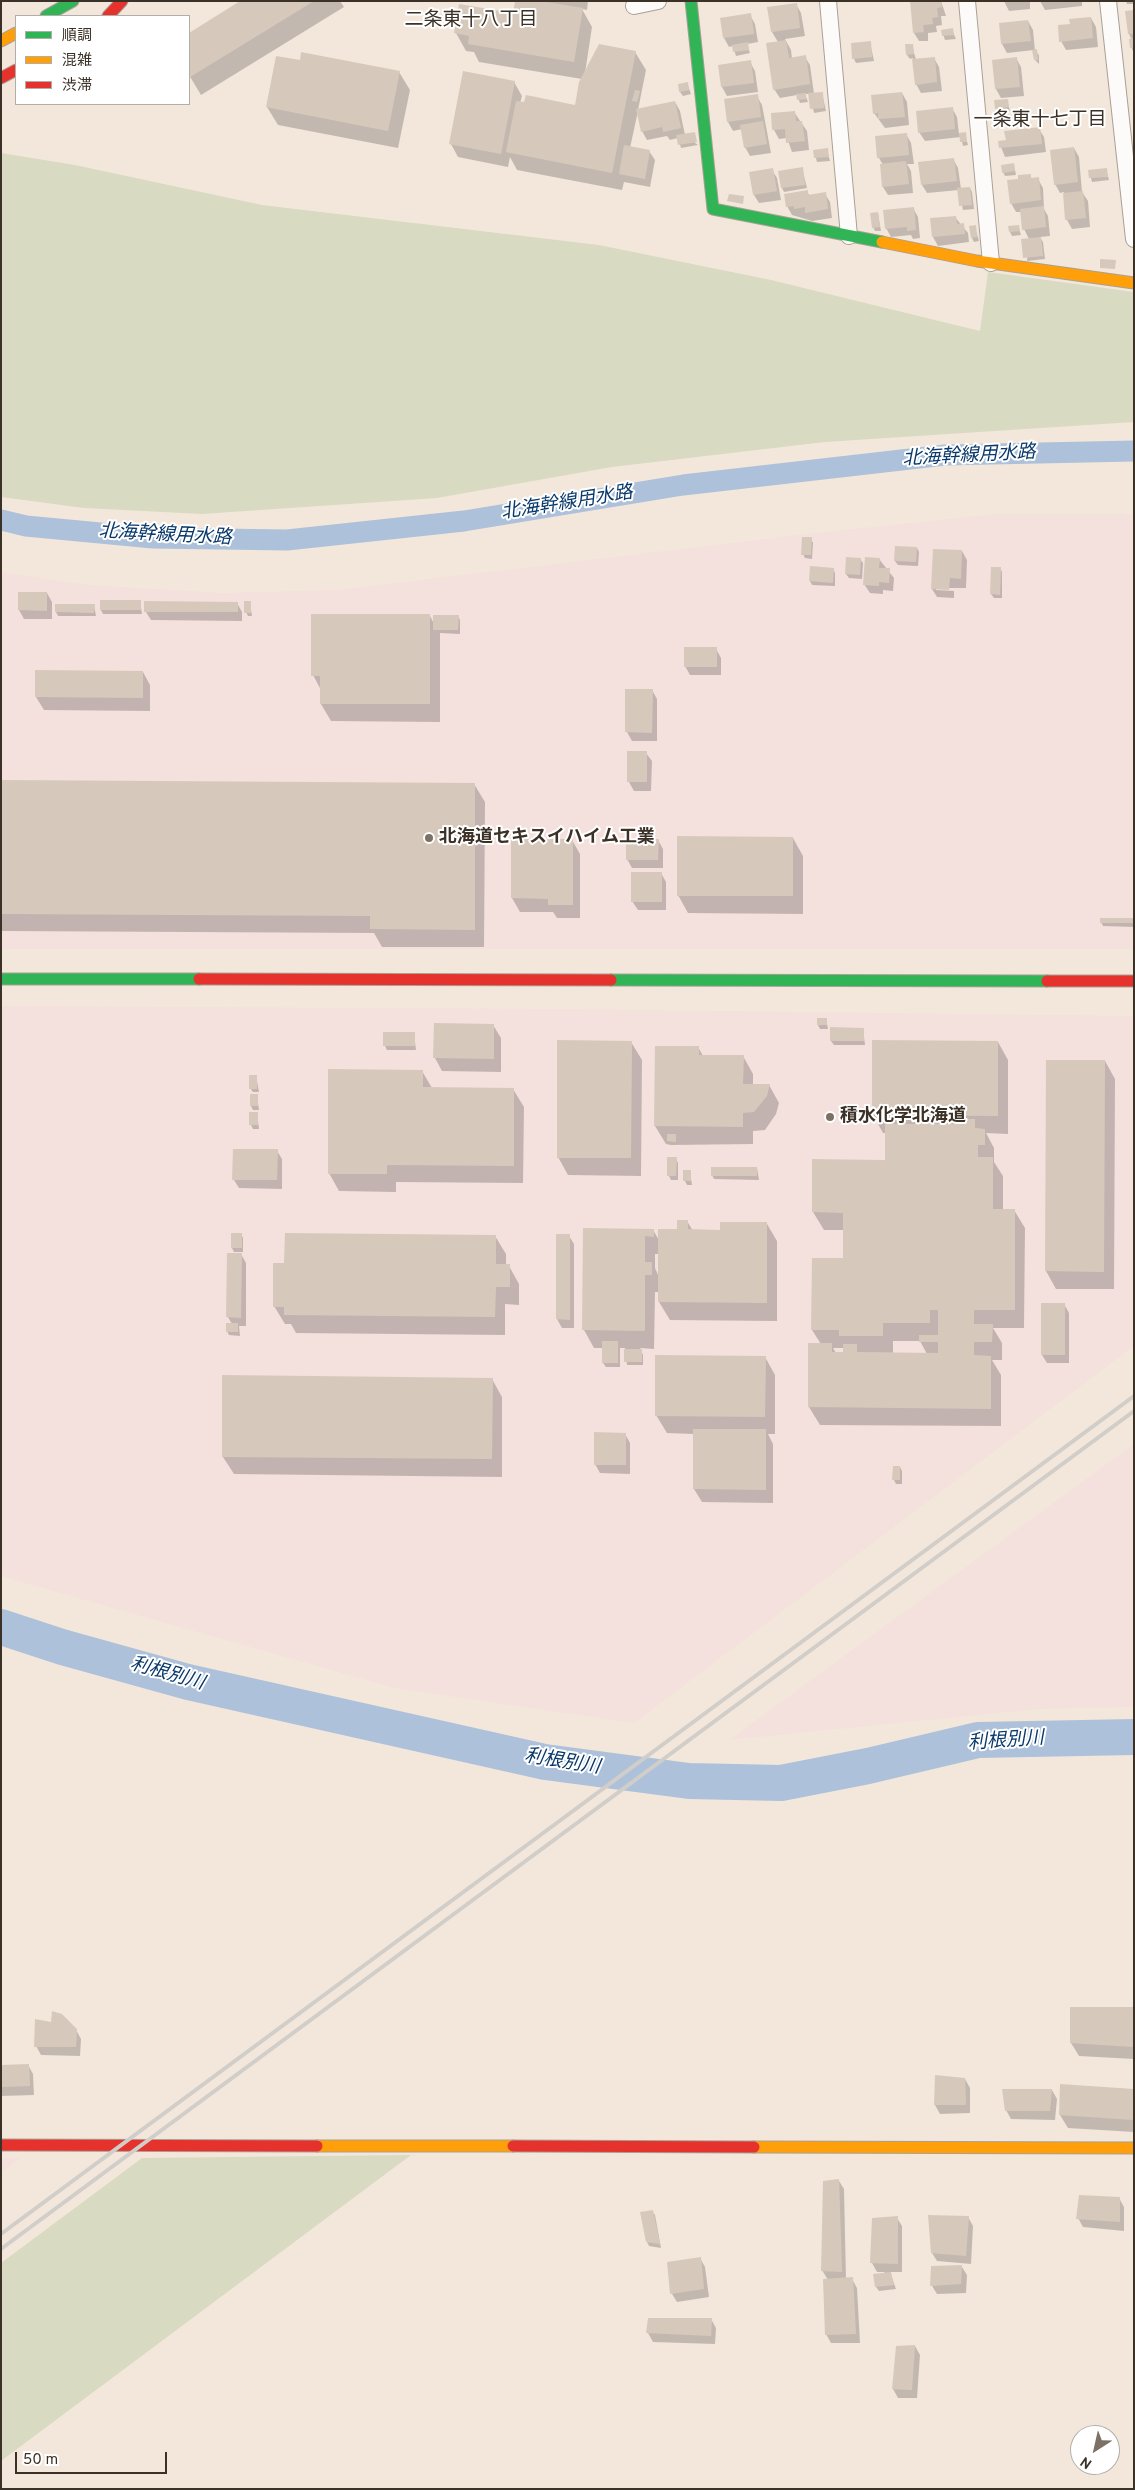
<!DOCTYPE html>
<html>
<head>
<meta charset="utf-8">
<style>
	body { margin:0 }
	#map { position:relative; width:1135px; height:2490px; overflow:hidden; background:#f3e7db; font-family:Overpass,"Noto Sans JP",sans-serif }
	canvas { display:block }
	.frame { position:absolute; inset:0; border:2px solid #3b3126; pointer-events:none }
	.legend { position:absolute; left:15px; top:15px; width:175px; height:90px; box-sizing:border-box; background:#fff; border:1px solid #b1ada8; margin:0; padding:6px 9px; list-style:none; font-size:15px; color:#3b3126 }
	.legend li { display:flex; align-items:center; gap:10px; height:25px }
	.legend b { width:25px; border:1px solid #b1ada8 }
	.north { position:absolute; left:1070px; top:2425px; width:50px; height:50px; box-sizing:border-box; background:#fff; border:1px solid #b1ada8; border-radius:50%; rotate:215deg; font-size:14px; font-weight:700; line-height:20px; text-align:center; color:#3b3126 }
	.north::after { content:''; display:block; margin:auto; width:18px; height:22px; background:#7b7165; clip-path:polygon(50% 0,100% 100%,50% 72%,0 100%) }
	.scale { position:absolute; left:15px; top:2452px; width:152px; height:22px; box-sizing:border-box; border:2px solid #3b3126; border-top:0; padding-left:6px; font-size:15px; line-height:18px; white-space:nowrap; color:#3b3126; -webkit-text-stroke:4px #fff; paint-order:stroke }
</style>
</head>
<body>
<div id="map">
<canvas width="1135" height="2490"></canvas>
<div class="frame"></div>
<ul class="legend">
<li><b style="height:6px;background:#30b455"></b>順調</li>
<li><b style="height:6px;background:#ff9f0a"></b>混雑</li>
<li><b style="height:6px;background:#e5322d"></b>渋滞</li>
</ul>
<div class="north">N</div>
<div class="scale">50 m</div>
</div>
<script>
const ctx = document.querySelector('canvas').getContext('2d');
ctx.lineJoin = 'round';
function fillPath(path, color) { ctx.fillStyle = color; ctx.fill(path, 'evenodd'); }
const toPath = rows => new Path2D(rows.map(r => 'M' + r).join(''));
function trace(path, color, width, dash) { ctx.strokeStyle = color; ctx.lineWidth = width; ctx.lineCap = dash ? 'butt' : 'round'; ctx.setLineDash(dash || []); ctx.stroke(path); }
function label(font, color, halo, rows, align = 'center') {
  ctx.font = font + ' Overpass,"Noto Sans JP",sans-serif'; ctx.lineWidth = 4; ctx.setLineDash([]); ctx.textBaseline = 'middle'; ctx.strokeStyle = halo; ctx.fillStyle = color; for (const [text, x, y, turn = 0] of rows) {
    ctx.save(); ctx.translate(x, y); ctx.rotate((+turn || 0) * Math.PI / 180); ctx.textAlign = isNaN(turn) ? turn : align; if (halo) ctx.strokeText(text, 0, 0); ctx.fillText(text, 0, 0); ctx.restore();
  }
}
fillPath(toPath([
	[995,514,1134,514,1134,949,1,949,1,572,87,585,223,593,337,590,807,534],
	[1,1006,565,1009,1134,1016,1134,1346,634,1723,394,1688,1,1576],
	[1134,1444,1134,1707,1037,1709,729,1740],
	[1,2158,20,2158,1,2173]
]), '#f4e0dc');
fillPath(toPath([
	[1,153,75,165,262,205,599,245,771,280,980,331,988,272,1134,292,1134,422,825,442,612,467,437,498,202,514,84,508,1,497],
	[411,2155,1,2461,1,2263,142,2158]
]), '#d9dac2');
fillPath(toPath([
	[243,1,340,1,344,7,201,95,189,75,189,34],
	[516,1,588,1,587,10,582,9,592,27,585,73,635,52,646,70,638,110,675,102,680,111,685,135,698,145,681,148,678,138,670,140,667,136,647,140,642,131,638,111,630,148,649,151,655,160,650,187,624,182,622,190,517,170,510,157,508,167,458,157,451,144,514,82,522,96,520,103,576,106,582,79,479,62,474,52,466,51,456,33,514,15],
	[941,1,946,16,941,16,942,25,936,26,937,32,928,33,928,41,919,41,914,33],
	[1004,1,1030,1,1030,9,1009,11],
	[1040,1,1082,1,1082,6,1045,10],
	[1126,1,1134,1,1134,4,1127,4],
	[796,4,801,13,805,36,785,39,791,50,792,59,805,57,810,65,814,94,822,93,826,111,814,113,810,94,805,94,808,102,800,103,797,95,780,98,774,89,778,42,772,32],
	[1134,11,1134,51,1133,51,1131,47,1132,40,1129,34],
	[750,15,755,24,758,42,747,44,750,53,736,56,733,46,729,47,724,38],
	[1091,18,1096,27,1098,47,1066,50,1061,41,1071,25],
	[1028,21,1033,30,1035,51,1039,55,1039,64,1035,60,1034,50,1007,53,1002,44,1000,24],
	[952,30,956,39,945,40,942,31],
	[870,42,874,61,856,63,854,59],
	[912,45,916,60,934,58,939,67,942,91,921,93,916,84,913,58,910,59,907,55],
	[1016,58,1021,67,1024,96,1001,98,996,89,993,61],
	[750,62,755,71,758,92,727,96,722,87,719,66],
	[399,72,410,90,398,148,278,125,267,107],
	[687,83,691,94,683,96,680,92],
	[902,93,907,102,909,125,885,128,874,113],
	[757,96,762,105,771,153,750,156,745,147,742,129,733,131,728,122,725,100],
	[1007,100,1010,111,999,112,997,108],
	[952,108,957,117,959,134,965,134,968,145,963,146,961,137,925,141,919,132],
	[794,112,807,131,809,150,792,152,787,138,779,139,774,130,772,114],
	[1039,129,1044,137,1046,152,1005,157,999,142,1007,141],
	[906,134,911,143,914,164,907,164,911,171,913,193,888,195,883,187,883,165,879,158,877,137],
	[1074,148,1079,157,1082,192,1088,201,1090,227,1072,229,1067,220,1064,192,1060,193,1055,184],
	[827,150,830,161,817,162,814,151],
	[953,159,958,168,961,189,970,188,972,192,974,209,963,210,959,190,927,193,922,185],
	[1014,165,1016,175,1005,176,1003,172],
	[802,168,807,188,784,192,782,188],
	[1106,169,1109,180,1092,182,1089,171],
	[772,170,777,178,781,200,759,203,754,195],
	[1030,175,1032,179,1038,179,1043,188,1044,209,1048,216,1050,236,1040,237,1043,242,1045,259,1027,261,1029,239,1024,229,1022,212,1016,212,1011,203,1020,181],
	[807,192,810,196,825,194,830,202,832,218,812,221,792,215,787,206],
	[913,208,918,217,920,238,913,239,911,235,891,237,886,228],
	[878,213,881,231,875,231,873,227],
	[955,217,968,233,969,242,938,246,933,237],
	[1018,226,1021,235,1012,236,1010,232],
	[975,227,979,241,974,242,972,238],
	[811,539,813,543,812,559,805,558,803,554],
	[917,548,919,552,918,566,898,565,895,561],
	[962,551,967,560,966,588,936,588,936,590,954,591,954,598,937,597,932,589],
	[860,559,863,563,862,579,849,578,846,574],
	[879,559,894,578,893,591,883,590,883,594,870,593,864,584],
	[992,568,1000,568,1002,572,1002,598,994,598,991,594],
	[833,569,835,573,835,586,812,585,810,581],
	[47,593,52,602,52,619,24,619,19,610],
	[140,601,142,614,103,614,101,610],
	[237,603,242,612,242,621,151,620,146,612],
	[250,603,252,616,248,616,246,612],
	[94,605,96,616,58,616,56,612],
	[430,616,434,624,458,616,460,620,460,634,440,633,440,722,331,721,321,704,321,690,313,675],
	[716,649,721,658,721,675,690,675,685,666],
	[143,672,150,685,150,711,44,710,36,697],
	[652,690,657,699,657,741,632,741,627,732],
	[646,753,652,761,651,791,634,791,629,782],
	[1,781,474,784,485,802,484,947,382,947,374,933,1,931],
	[793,838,803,856,803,914,688,913,678,895],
	[512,840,572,840,580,854,580,918,557,918,553,912,520,912,512,898],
	[658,840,663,849,663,868,632,868,627,859],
	[661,873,666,882,666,910,638,910,632,901],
	[1134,919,1134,927,1103,926,1101,922],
	[826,1019,828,1029,820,1029,818,1025],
	[435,1025,493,1025,501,1038,501,1072,442,1071,435,1058],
	[863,1029,865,1045,834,1045,831,1041],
	[414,1034,416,1050,387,1050,385,1046],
	[631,1042,642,1060,641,1176,568,1175,558,1157],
	[998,1042,1008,1060,1008,1134,986,1133,994,1148,994,1162,1003,1176,1003,1210,1014,1210,1025,1228,1024,1328,993,1328,1002,1343,1002,1360,992,1360,1001,1375,1001,1426,820,1425,809,1407,821,1344,812,1330,844,1260,844,1230,824,1230,813,1212,886,1161,887,1133,883,1133,873,1115],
	[893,1341,920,1341,927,1354,893,1354],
	[833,1348,844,1348,844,1353,836,1353],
	[698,1047,703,1056,743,1056,753,1074,753,1085,769,1085,779,1103,776,1114,765,1130,753,1131,753,1144,671,1145,666,1144,655,1126],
	[1047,1061,1105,1061,1115,1079,1114,1289,1056,1289,1046,1271],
	[422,1071,432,1088,513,1089,524,1107,523,1183,396,1182,396,1192,339,1191,329,1173],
	[256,1076,259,1092,253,1092,250,1088],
	[257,1095,259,1110,253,1110,251,1106],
	[257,1113,259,1129,253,1129,251,1125],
	[277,1151,282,1159,282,1189,239,1188,234,1180],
	[676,1159,678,1163,678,1180,671,1180,669,1176],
	[757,1168,759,1180,714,1179,712,1175],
	[690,1171,692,1185,687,1185,685,1181],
	[687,1221,693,1231,721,1231,767,1224,777,1241,777,1321,670,1320,659,1302,659,1292,655,1292,654,1349,640,1348,643,1355,643,1365,627,1365,625,1348,620,1348,620,1367,606,1367,603,1363,603,1348,594,1348,584,1330,584,1229,653,1230,660,1242,679,1230],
	[655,1254,660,1254,659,1277,655,1268],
	[241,1234,243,1238,243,1252,234,1252,232,1248],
	[495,1236,506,1254,506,1266,509,1266,519,1284,519,1305,505,1304,505,1335,296,1333,291,1324,285,1324,274,1306],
	[569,1236,574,1244,574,1328,562,1328,557,1319],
	[241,1254,246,1263,246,1326,239,1326,240,1336,229,1335,227,1331,232,1324,228,1317],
	[1064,1304,1069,1313,1069,1363,1047,1363,1042,1355],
	[765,1357,775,1375,775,1434,768,1434,773,1444,773,1503,702,1502,694,1489,694,1434,667,1433,656,1415],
	[492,1379,502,1397,502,1477,234,1474,223,1457],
	[625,1434,630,1443,630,1474,600,1473,595,1464],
	[900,1467,902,1471,902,1484,896,1484,894,1480],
	[1134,2008,1134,2059,1079,2056,1071,2043],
	[76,2030,81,2039,80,2056,41,2055,36,2046],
	[28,2065,33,2074,34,2095,1,2096,1,2066],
	[936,2077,965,2079,970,2088,970,2113,940,2114,935,2105],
	[1052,2090,1057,2099,1055,2120,1011,2119,1006,2110],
	[1134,2091,1134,2132,1068,2128,1060,2115],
	[839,2181,844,2189,846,2279,852,2279,857,2288,860,2343,831,2343,826,2334,828,2280,822,2270],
	[1119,2198,1124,2207,1124,2231,1083,2227,1078,2218],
	[652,2211,655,2215,661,2248,649,2246,647,2242],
	[968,2217,973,2226,971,2264,937,2261,932,2253],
	[897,2218,902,2226,902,2272,890,2272,896,2289,879,2291,876,2287,885,2272,877,2272,872,2263,873,2219],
	[700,2258,705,2267,709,2297,677,2302,672,2294],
	[962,2267,967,2275,966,2293,937,2294,932,2286],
	[711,2319,716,2328,715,2344,653,2342,648,2333],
	[915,2346,920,2355,917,2398,898,2398,893,2389,897,2347]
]), '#0003');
trace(toPath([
	[1,520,26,526,153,538,287,540,464,521,683,485,945,455,1134,451]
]), '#aec1da', 21);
trace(toPath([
	[1,1627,62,1647,188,1682,545,1762,689,1781,781,1783,868,1766,978,1740,1134,1737]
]), '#aec1da', 36);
fillPath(toPath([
	[240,1,314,1,190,77,189,33],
	[515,1,540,1,583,8,574,62,468,44,469,36,454,33,459,4,513,13],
	[910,1,941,1,942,7,937,8,938,17,932,18,933,24,923,25,924,32,913,33],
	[797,3,800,28,771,32,767,7],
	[1134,10,1134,34,1128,34,1125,11],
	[751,13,754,34,723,38,720,18],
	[1091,17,1093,38,1059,42,1058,25,1070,24,1069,19],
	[1028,20,1031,41,1001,44,999,23],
	[953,28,954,35,942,36,941,30],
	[1134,38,1134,47,1130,48,1129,39],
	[786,40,789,58,806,55,810,84,773,90,766,43],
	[871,41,872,57,852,59,851,43],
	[748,42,749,50,733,52,732,45],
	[599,44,636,51,612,173,506,152,516,101,524,102,526,95,575,105,579,82],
	[905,44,913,44,914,54,906,55],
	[1037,49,1038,60,1034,60,1032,50],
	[301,52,400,71,388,131,266,107,276,56,300,60],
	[935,57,937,82,915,85,912,59],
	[1017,57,1020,87,995,89,992,60],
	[751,60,754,83,721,87,718,65],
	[463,71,515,81,501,154,449,144],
	[688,82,689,90,679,92,678,84],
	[635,90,640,91,637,102,632,101],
	[823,92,824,108,810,109,808,93],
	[902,92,905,117,878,119,878,113,873,114,871,95],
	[806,93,806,99,797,100,796,94],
	[758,94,761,117,727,122,724,99],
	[1008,99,1009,107,995,109,994,100],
	[675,101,681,128,663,132,662,127,641,132,636,109],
	[953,107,955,129,918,133,916,111],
	[795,111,796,121,802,121,805,141,786,143,785,129,772,130,771,113],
	[763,121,767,144,744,148,740,125],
	[1040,127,1042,144,999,148,998,141,1006,140,1004,131],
	[695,132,697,142,678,145,676,135],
	[966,132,967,142,960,142,959,133],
	[907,133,909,155,877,158,875,136],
	[624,145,650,150,645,179,619,174],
	[1074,147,1078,182,1054,185,1050,150],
	[828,148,829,157,814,158,813,150],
	[954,158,957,181,921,185,918,162],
	[906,161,909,184,882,187,880,164],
	[1014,163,1015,171,1002,173,1001,165],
	[803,167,805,185,781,188,778,171],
	[773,168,777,191,753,195,749,172],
	[1107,168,1108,177,1089,178,1088,170],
	[1031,174,1031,178,1039,177,1041,200,1010,204,1007,180,1018,179,1018,175],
	[970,187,972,205,959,206,957,188],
	[808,190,808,195,826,192,828,209,805,213,805,207,794,209,794,206,786,207,784,194],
	[1083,191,1086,218,1065,220,1063,193],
	[729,194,744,196,743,204,727,201],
	[1044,206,1046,227,1022,230,1020,209],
	[914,207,916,230,907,231,907,227,885,229,883,210],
	[878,212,880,227,872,228,870,213],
	[956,216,957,224,964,223,965,234,932,237,930,218],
	[976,225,977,237,971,238,969,226],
	[1019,225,1020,231,1009,232,1008,226],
	[1041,237,1043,256,1023,258,1021,239],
	[1100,259,1116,260,1115,269,1100,268],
	[802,537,812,537,811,555,801,555],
	[895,546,917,547,916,562,894,561],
	[933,549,962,550,961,579,950,578,949,590,931,589],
	[846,557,861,558,860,575,845,574],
	[865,557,880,558,879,568,890,568,889,583,879,582,879,586,863,585],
	[810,566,834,568,833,583,809,581],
	[991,567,1001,567,1000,595,990,594],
	[18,592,47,592,47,611,18,610],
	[100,600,141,600,141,610,100,610],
	[144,601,238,602,238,612,144,612],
	[244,601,251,601,251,613,244,613],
	[55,604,95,604,94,613,55,612],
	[311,614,430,614,430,704,320,704,320,676,311,676],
	[433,615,459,615,458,630,433,630],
	[684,647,717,647,717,667,684,667],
	[35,670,143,671,143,698,35,697],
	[625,689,653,689,652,733,625,732],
	[627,751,647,751,647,782,627,782],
	[1,780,475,783,475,930,370,929,370,916,1,914],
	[677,836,793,837,793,896,677,896],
	[511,839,573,839,573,905,548,905,548,899,511,898],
	[626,839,659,839,658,860,626,860],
	[631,872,662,872,662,902,631,902],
	[1100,918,1134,918,1134,923,1100,923],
	[817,1018,827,1018,827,1025,817,1025],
	[434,1023,494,1024,494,1059,433,1058],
	[830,1027,864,1028,864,1041,830,1041],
	[383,1032,415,1032,415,1046,383,1046],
	[557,1040,632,1041,631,1158,557,1158],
	[872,1040,998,1041,998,1116,872,1115],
	[655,1046,699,1046,699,1055,744,1055,743,1084,770,1084,767,1096,754,1112,743,1113,743,1127,654,1126],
	[1046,1060,1105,1060,1104,1272,1045,1271],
	[328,1069,423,1070,423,1087,514,1088,514,1166,387,1165,387,1174,328,1174],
	[249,1075,257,1075,257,1089,249,1089],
	[250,1094,258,1094,258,1106,250,1106],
	[249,1112,258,1112,258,1125,249,1125],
	[960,1119,975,1119,975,1128,985,1129,985,1145,978,1145,978,1157,993,1157,993,1209,1015,1209,1015,1310,974,1310,974,1324,993,1324,992,1342,974,1342,974,1355,991,1356,991,1409,808,1407,808,1343,832,1343,832,1352,843,1352,843,1344,857,1344,857,1352,938,1353,938,1342,919,1342,919,1335,938,1335,938,1310,930,1310,930,1323,883,1323,883,1336,839,1336,839,1330,811,1330,812,1258,843,1258,843,1213,812,1212,812,1159,885,1160,885,1124,960,1124],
	[667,1134,676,1134,676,1142,667,1141],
	[233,1149,278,1149,277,1180,232,1180],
	[667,1157,677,1157,676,1176,667,1176],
	[711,1167,757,1167,757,1176,711,1176],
	[683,1170,691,1170,691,1181,683,1181],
	[677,1220,688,1220,688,1229,720,1230,720,1222,767,1222,767,1303,658,1302,658,1229,677,1229],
	[583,1228,654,1229,654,1237,645,1236,645,1262,652,1262,652,1275,645,1275,645,1331,582,1330],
	[231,1233,242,1233,242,1248,231,1248],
	[285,1233,496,1235,496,1264,510,1264,510,1287,496,1287,495,1317,284,1315,284,1307,273,1307,273,1263,284,1263],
	[556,1234,570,1234,570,1320,556,1319],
	[227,1253,242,1253,241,1318,226,1317],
	[1041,1303,1065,1303,1065,1355,1041,1355],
	[226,1323,238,1323,238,1332,226,1332],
	[602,1341,618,1341,618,1363,602,1363],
	[624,1349,642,1349,642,1362,624,1362],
	[655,1355,766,1356,765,1417,655,1416],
	[222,1375,493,1378,492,1459,222,1457],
	[693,1429,766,1429,766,1490,693,1489],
	[594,1432,626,1433,626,1465,594,1465],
	[893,1466,900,1466,900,1480,892,1480],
	[1070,2007,1134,2007,1134,2047,1070,2043],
	[52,2011,62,2014,77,2029,76,2047,34,2047,35,2019,51,2022],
	[29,2064,30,2086,1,2087,1,2065],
	[935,2075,965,2078,966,2105,934,2105],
	[1060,2084,1134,2089,1134,2120,1059,2115],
	[1002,2089,1052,2089,1050,2111,1005,2111],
	[839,2179,842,2272,821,2271,823,2181],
	[1079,2195,1120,2197,1120,2222,1076,2219],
	[653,2210,660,2244,646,2242,640,2212],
	[928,2215,969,2216,966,2256,931,2253],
	[898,2216,898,2264,870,2263,872,2218],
	[701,2257,704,2289,670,2294,667,2262],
	[962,2265,961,2284,930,2286,931,2266],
	[891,2272,894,2285,875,2287,873,2274],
	[853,2277,856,2334,825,2335,823,2279],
	[648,2318,712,2318,711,2336,646,2333],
	[915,2345,912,2390,892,2389,896,2346]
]), '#d6c9bc');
const street = toPath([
	[828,1,849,236],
	[967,1,991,263],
	[1108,1,1134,239],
	[634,6,658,1]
]);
const fast = toPath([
	[691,1,713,209,882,242],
	[46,16,73,1],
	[1,979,199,979],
	[611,980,1047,981]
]);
const slow = toPath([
	[1,41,16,33],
	[882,242,977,261,1134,283],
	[317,2146,513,2146],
	[754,2147,1134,2148]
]);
const jam = toPath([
	[108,16,122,1],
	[1,78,16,70],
	[199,979,611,980],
	[1047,981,1134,981],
	[1,2145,317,2146],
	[513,2146,754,2147]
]);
trace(street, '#a9a096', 18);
trace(fast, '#a9a096', 13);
trace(slow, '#a9a096', 13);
trace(jam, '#a9a096', 13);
trace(street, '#fdfbfa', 16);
trace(fast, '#30b455', 11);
trace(slow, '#ff9f0a', 11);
trace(jam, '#e5322d', 11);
trace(toPath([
	[1,2234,1134,1396],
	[1,2249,1134,1411]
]), '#d1ceca', 4);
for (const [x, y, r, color] of [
	[429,838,5,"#7b7165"],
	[830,1117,5,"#7b7165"]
]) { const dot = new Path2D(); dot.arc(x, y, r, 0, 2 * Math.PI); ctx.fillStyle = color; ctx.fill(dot); trace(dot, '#fff', 2); }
label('bold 18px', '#3b3126', '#fff', [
	["北海道セキスイハイム工業",439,838],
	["積水化学北海道",840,1117]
], 'left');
label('19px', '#3b3126', '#fff', [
	["二条東十八丁目",471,21],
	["一条東十七丁目",1040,121]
]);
label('italic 19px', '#09396a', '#fff', [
	["北海幹線用水路",969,457,-3],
	["北海幹線用水路",567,504,-9],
	["北海幹線用水路",165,536,3],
	["利根別川",167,1675,16],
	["利根別川",1006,1742,-4],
	["利根別川",562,1763,9]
]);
</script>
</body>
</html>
